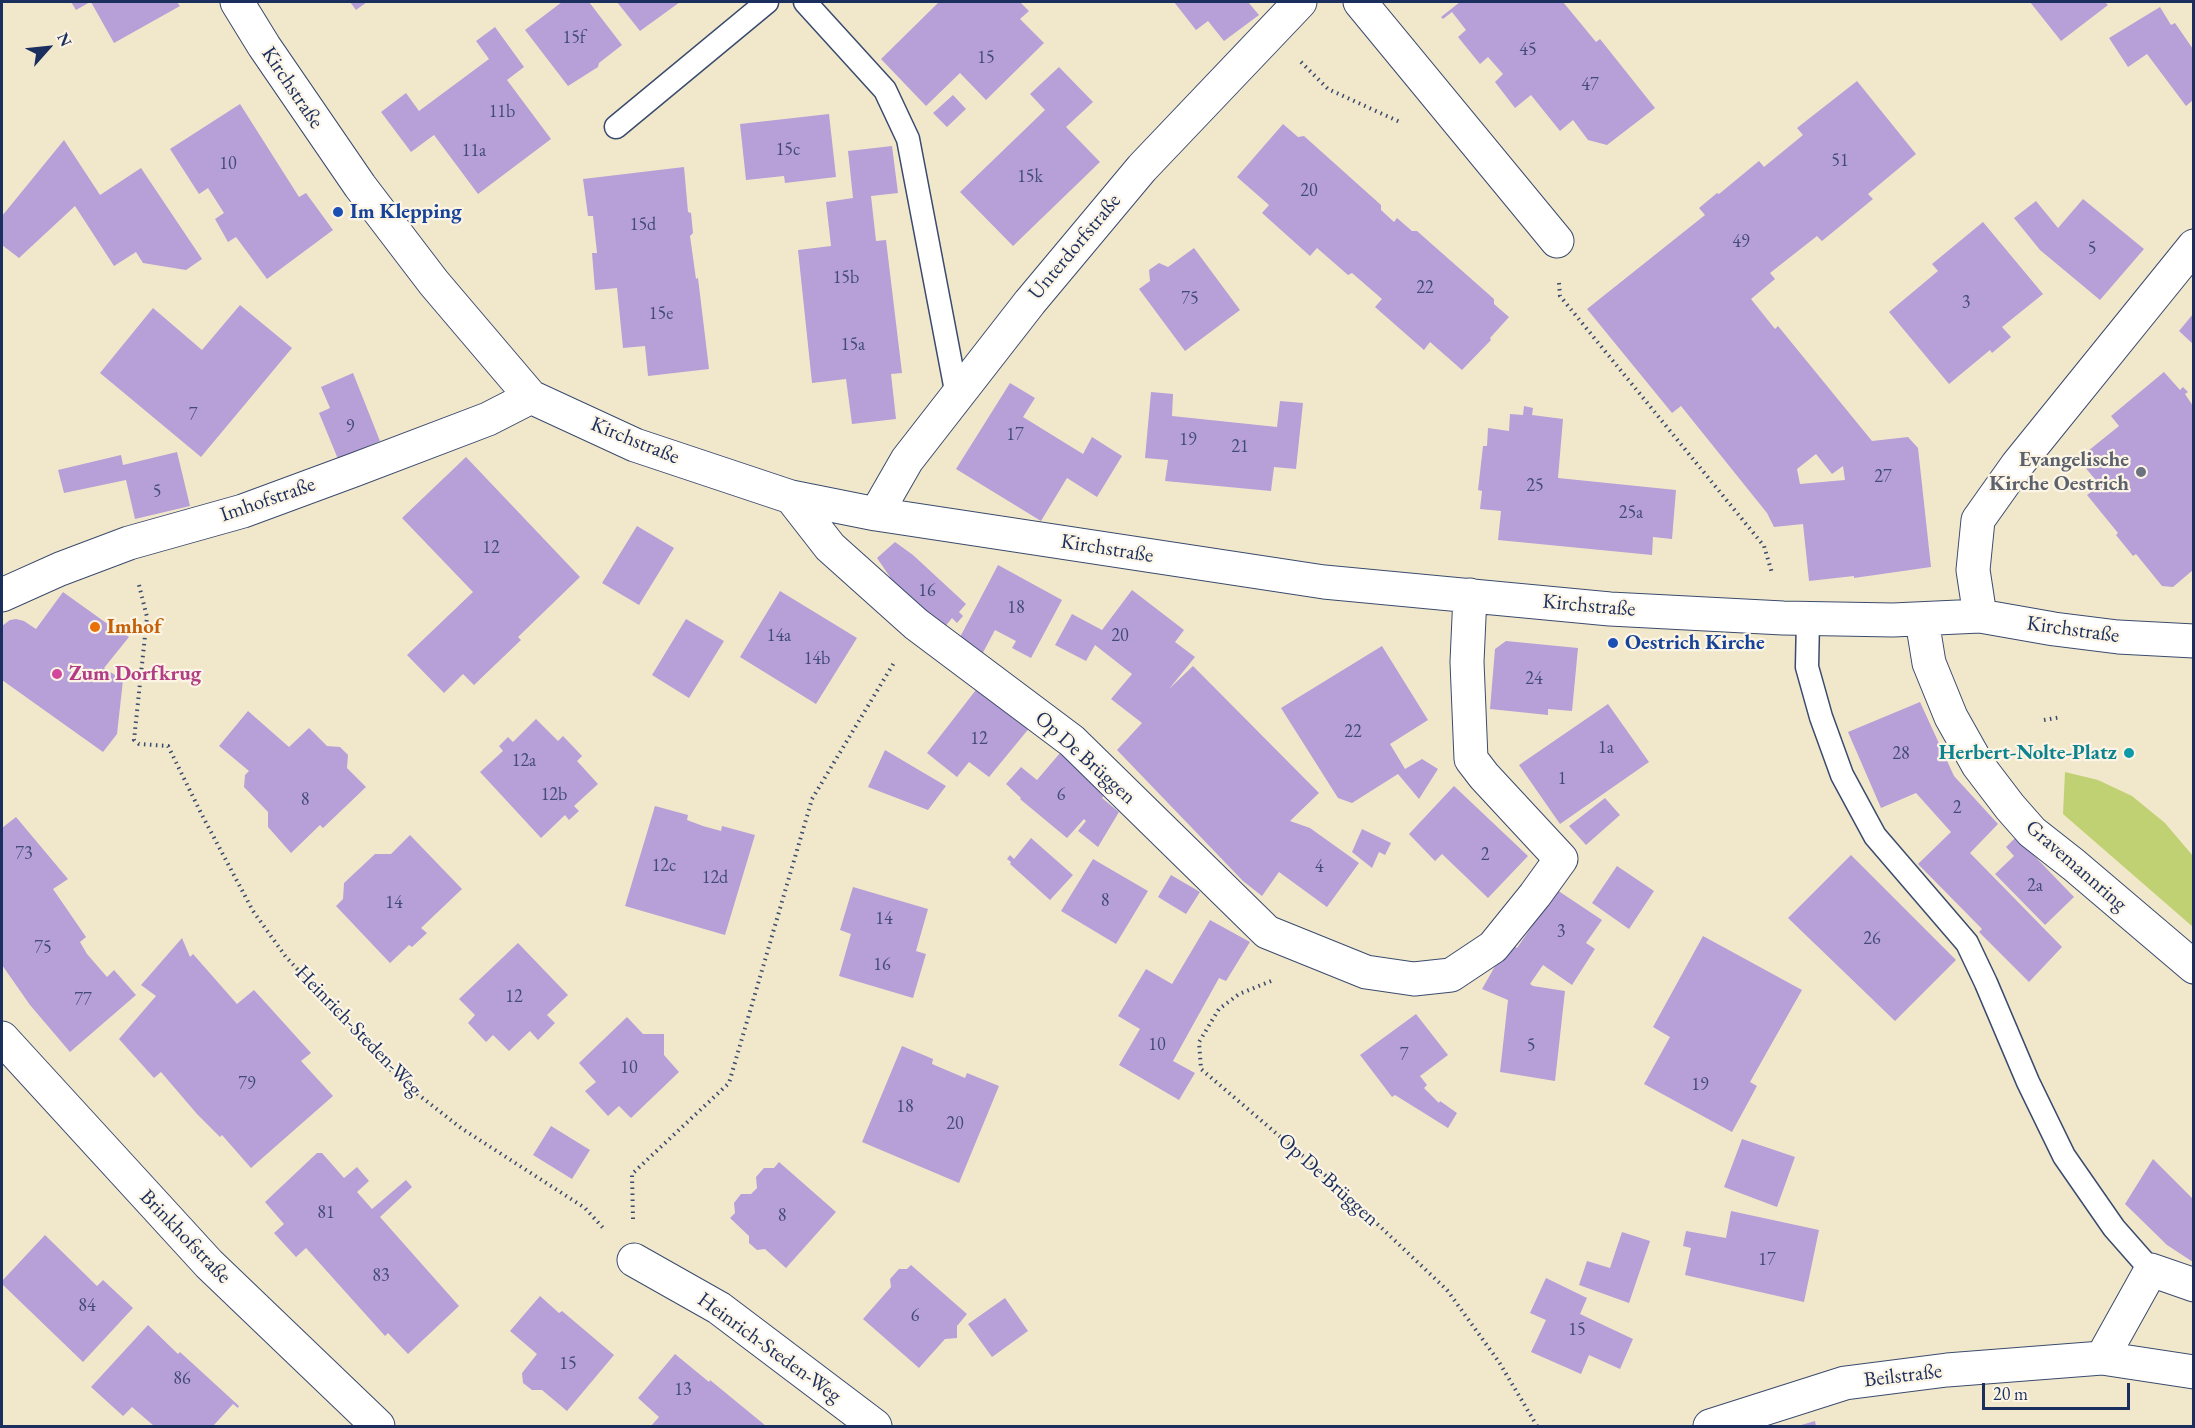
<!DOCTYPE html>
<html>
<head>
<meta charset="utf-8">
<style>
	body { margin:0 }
	#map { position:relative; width:2195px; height:1428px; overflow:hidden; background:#f1e8cc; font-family:"EB Garamond",serif }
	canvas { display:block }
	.frame { position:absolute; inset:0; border:3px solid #1b2f5e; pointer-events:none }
	.north { position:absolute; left:18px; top:18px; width:60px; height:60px; -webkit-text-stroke:4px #fcf5e5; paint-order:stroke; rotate:63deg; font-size:16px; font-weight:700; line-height:24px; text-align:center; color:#1b2f5e }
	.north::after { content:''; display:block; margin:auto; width:21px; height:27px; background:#1b2f5e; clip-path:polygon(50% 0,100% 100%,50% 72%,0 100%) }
	.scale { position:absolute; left:1982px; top:1383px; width:148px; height:27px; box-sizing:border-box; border:3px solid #1b2f5e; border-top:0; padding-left:8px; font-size:18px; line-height:21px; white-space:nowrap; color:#1b2f5e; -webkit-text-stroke:4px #fcf5e5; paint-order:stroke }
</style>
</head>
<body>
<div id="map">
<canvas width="2195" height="1428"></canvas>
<div class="frame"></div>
<div class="north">N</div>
<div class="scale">20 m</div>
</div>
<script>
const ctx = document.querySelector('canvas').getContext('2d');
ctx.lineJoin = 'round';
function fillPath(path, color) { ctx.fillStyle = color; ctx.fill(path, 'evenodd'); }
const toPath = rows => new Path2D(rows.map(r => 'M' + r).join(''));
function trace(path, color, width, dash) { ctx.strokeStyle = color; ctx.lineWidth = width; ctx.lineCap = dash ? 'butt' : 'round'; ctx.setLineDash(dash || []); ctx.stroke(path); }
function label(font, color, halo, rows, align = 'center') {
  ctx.font = font + ' "EB Garamond",serif'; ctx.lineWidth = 4.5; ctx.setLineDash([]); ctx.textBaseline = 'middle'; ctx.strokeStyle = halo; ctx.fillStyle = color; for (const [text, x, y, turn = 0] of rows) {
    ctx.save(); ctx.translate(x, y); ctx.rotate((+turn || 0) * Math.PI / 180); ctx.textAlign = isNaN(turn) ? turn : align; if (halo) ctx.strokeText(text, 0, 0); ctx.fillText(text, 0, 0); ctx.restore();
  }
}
fillPath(toPath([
	[2065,772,2098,780,2132,796,2165,823,2193,856,2193,927,2063,814]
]), '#c0d173');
fillPath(toPath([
	[71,2,90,2,76,10],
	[91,2,177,2,180,6,114,43],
	[350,2,367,2,356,10],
	[562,2,589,2,622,45,599,63,598,67,568,86,525,30],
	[617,2,680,2,640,31],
	[939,2,1020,2,1029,11,1020,19,1044,43,986,100,960,73,926,106,881,59],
	[1174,2,1248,2,1259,15,1224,41,1208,21,1196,30],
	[1460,2,1563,2,1596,42,1600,39,1655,108,1607,145,1588,140,1573,120,1560,131,1531,95,1515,108,1495,82,1503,74,1488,57,1480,64,1458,37,1466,30,1452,12,1443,19,1441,17],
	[2030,2,2105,2,2108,5,2061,41],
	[2160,7,2171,25,2175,23,2193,49,2193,100,2186,106,2147,54,2128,67,2109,38],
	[495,27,524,67,507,80,551,139,478,194,434,135,411,152,381,112,406,93,419,111,489,59,476,41],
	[1059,67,1093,102,1066,127,1100,162,1013,246,960,192,1045,110,1030,94],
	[1857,81,1916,154,1868,194,1873,199,1822,241,1817,236,1770,273,1775,279,1751,299,1775,329,1778,326,1872,441,1908,437,1918,448,1931,567,1854,578,1854,576,1809,581,1803,524,1774,527,1767,513,1681,406,1672,413,1587,309,1705,215,1699,208,1717,193,1719,194,1759,161,1764,167,1803,135,1797,128],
	[1816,454,1832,474,1843,466,1845,480,1800,484,1797,469],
	[953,95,966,109,947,127,933,113],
	[240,104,299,197,306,193,333,230,267,279,236,237,228,242,215,219,224,213,208,188,199,194,170,149],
	[829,114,836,177,785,183,784,176,746,180,740,124],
	[1283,124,1298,137,1304,136,1381,205,1381,210,1394,222,1397,218,1412,231,1417,231,1494,299,1494,304,1509,317,1490,338,1491,340,1462,370,1430,342,1424,350,1375,307,1382,299,1352,273,1348,275,1317,248,1310,256,1262,213,1269,205,1237,177],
	[64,140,100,195,141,168,202,259,186,270,143,263,136,252,114,266,75,206,19,258,2,245,2,216],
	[892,146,898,193,871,196,876,241,886,240,902,373,891,374,896,419,852,424,846,379,812,383,798,250,831,246,826,202,853,198,848,151],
	[684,167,688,212,691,213,693,233,690,236,696,279,698,278,709,369,648,376,645,346,623,348,617,288,595,290,592,253,597,253,593,216,588,216,583,179],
	[2083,199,2144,249,2100,300,2040,250,2014,218,2036,201,2058,228],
	[1983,222,2043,294,2002,327,2011,337,1992,353,1990,350,1949,384,1889,312,1938,271,1932,264],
	[1194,248,1240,310,1185,351,1139,289,1150,281,1149,270,1159,263,1168,267],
	[240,305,292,348,201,457,100,373,153,308,202,350],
	[2193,314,2193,344,2179,331],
	[2164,372,2180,390,2183,387,2188,392,2185,394,2193,406,2193,570,2173,587,2162,586,2136,554,2133,556,2116,535,2118,533,2087,495,2100,485,2078,459,2119,426,2111,416],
	[353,373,380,441,338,459,319,413,330,408,321,387],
	[1010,383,1035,398,1023,417,1083,454,1092,437,1122,456,1097,497,1067,478,1041,521,956,469],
	[1151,392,1173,394,1172,416,1277,427,1280,401,1303,403,1296,469,1274,467,1271,491,1165,481,1168,460,1145,458],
	[1524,406,1533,408,1532,415,1563,419,1558,478,1676,490,1672,539,1653,537,1652,555,1498,540,1501,511,1480,509,1482,491,1478,490,1483,446,1487,446,1488,428,1509,431,1510,414,1523,415],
	[177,452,190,506,135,519,126,480,64,493,58,470,121,455,123,465],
	[466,457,580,577,518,637,521,640,474,685,463,674,444,693,407,655,473,592,402,518],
	[637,526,674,548,639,605,602,583],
	[895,542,913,555,966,604,959,612,963,616,957,623,952,618,943,629,889,578,890,577,877,558],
	[998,565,1062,600,1031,658,1012,648,1016,641,995,630,979,660,958,641],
	[1132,590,1184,630,1175,642,1195,657,1169,689,1193,666,1319,793,1290,821,1310,828,1359,863,1327,907,1279,872,1262,896,1243,881,1117,750,1142,723,1111,699,1132,674,1095,645,1086,661,1055,645,1072,614,1102,630],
	[780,591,857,638,816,704,740,657],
	[63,592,123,635,124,634,129,637,104,668,123,680,117,734,103,752,2,680,2,626,10,620,16,619,24,621,36,629],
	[686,619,724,641,689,698,652,675],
	[1506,641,1578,648,1572,711,1548,709,1548,715,1490,709,1495,649],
	[1382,646,1428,720,1390,744,1405,769,1422,759,1438,769,1419,799,1398,774,1352,803,1338,798,1281,708],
	[979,686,1031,726,989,777,969,762,957,777,927,753],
	[1920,702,1954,776,1998,824,1970,853,2062,947,2029,982,1979,932,1982,929,1918,864,1951,832,1916,793,1881,808,1848,732],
	[1608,704,1649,762,1560,824,1519,765],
	[248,711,289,747,309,728,327,746,340,747,348,755,347,768,366,787,323,828,320,825,291,853,268,827,268,812,244,787,245,775,249,771,219,746],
	[536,719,558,741,563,736,582,756,577,761,598,784,574,806,579,811,569,820,565,815,541,838,480,772,503,751,499,746,508,737,513,742],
	[885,750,946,786,928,810,868,787],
	[1060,753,1107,791,1102,798,1119,812,1098,847,1078,831,1086,821,1084,819,1067,838,1020,799,1021,798,1006,784,1021,767,1037,780],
	[1454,786,1528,856,1488,898,1442,854,1435,861,1409,834],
	[1605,798,1620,815,1586,845,1569,826],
	[655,806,688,815,687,820,703,826,721,831,722,826,755,835,725,935,625,906],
	[16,817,68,879,53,889,86,937,80,942,87,954,107,977,114,970,136,995,70,1052,30,1005,2,965,2,828],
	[1362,829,1391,843,1385,855,1379,852,1372,868,1352,852],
	[410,835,462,889,421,928,427,933,412,947,409,945,390,963,336,906,343,899,344,883,375,854,391,854],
	[2016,837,2074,897,2045,925,1995,874,2014,856,2006,847],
	[1031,838,1073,875,1050,900,1010,864,1011,862,1007,859,1010,855,1014,859],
	[1851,855,1956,960,1895,1021,1788,918],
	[1093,859,1148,891,1116,944,1061,911],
	[1617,866,1654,891,1629,929,1592,903],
	[1171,875,1200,892,1186,914,1158,897],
	[853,887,928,909,916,951,926,954,913,998,839,976,851,934,840,930],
	[1557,890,1602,920,1586,943,1595,949,1572,985,1543,965,1530,984,1533,986,1565,991,1555,1081,1500,1072,1508,1000,1482,989,1494,968,1512,944,1517,948],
	[1210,920,1250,942,1226,981,1219,978,1173,1061,1195,1073,1179,1100,1119,1065,1140,1029,1118,1016,1146,969,1172,984],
	[1703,936,1802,990,1750,1082,1757,1086,1732,1132,1644,1084,1670,1037,1653,1027],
	[182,938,190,957,193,954,237,1004,254,990,311,1053,301,1061,333,1096,251,1168,222,1135,220,1137,197,1114,161,1072,154,1078,119,1039,156,996,141,985],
	[518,943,568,995,547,1015,555,1023,538,1040,530,1031,509,1051,493,1035,486,1042,468,1023,475,1015,459,999],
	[1416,1014,1448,1055,1420,1076,1427,1085,1424,1088,1439,1103,1440,1101,1457,1113,1448,1128,1395,1095,1392,1097,1360,1055],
	[627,1017,643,1034,664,1034,664,1055,679,1072,631,1118,619,1106,608,1116,585,1091,596,1082,579,1063],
	[902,1046,933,1059,932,1064,965,1078,967,1073,999,1086,959,1183,862,1142],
	[551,1126,590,1150,572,1179,533,1155],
	[1742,1139,1795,1157,1777,1207,1724,1187],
	[317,1153,322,1153,344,1178,357,1167,369,1181,357,1192,372,1209,406,1180,412,1187,380,1217,459,1306,408,1354,388,1333,385,1336,306,1248,296,1257,274,1233,284,1224,265,1202],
	[2153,1159,2193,1199,2193,1262,2167,1245,2125,1204],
	[779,1162,836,1212,786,1268,765,1249,757,1250,749,1243,749,1236,730,1218,735,1213,734,1203,741,1194,751,1194,757,1188,756,1177,764,1168,774,1168],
	[1731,1211,1819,1230,1804,1302,1685,1275,1691,1248,1683,1246,1686,1231,1726,1238],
	[1622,1232,1650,1241,1629,1303,1579,1285,1587,1261,1610,1268],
	[45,1235,97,1286,103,1280,133,1308,83,1362,2,1284,2,1281],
	[911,1265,967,1314,957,1326,957,1338,945,1339,919,1368,863,1319,891,1287,890,1279,899,1269,907,1269],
	[1546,1278,1587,1298,1580,1314,1633,1339,1620,1369,1589,1355,1581,1374,1531,1352,1546,1320,1530,1313],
	[540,1296,559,1313,562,1311,614,1355,567,1411,542,1390,532,1390,523,1383,522,1373,537,1354,510,1331],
	[1005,1298,1028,1331,992,1357,968,1324],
	[148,1325,178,1354,180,1352,239,1406,238,1408,233,1404,214,1425,216,1426,154,1426,132,1407,123,1416,91,1387],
	[675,1354,709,1382,710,1380,766,1426,651,1426,659,1417,638,1398],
	[1815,1421,1816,1426,1798,1426]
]), '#b79fd7');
const lane = toPath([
	[805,2,885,90,908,139,957,396],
	[616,127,767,2],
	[1808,619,1807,667,1821,717,1842,775,1875,836,1967,943,1986,983,2028,1082,2064,1156,2114,1228,2151,1270]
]);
const street = toPath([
	[237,2,264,46,360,186,434,283,531,397,635,445,791,497,876,514,1324,582,1610,609,1783,618,1893,620,1980,616,2054,629,2118,637,2194,641],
	[1360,2,1557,241],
	[791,497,830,547,916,624,1072,741,1267,932,1366,972,1414,979,1451,975,1493,947,1535,895,1561,859,1484,776,1471,759,1467,662,1470,595],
	[876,514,907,460,1030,302,1142,168,1300,2],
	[2,595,60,569,129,543,243,511,354,470,488,419,531,397],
	[1980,616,1973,570,1978,520,2017,465,2194,246],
	[1922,620,1929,663,1951,717,1978,765,2010,807,2032,832,2074,865,2194,967],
	[2,1038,209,1264,378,1426],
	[634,1260,719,1308,875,1426],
	[2102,1358,2151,1270,2194,1285],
	[1710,1426,1845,1383,1947,1370,2102,1358,2194,1372]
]);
trace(lane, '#3b4b6e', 25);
trace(street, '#3b4b6e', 35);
trace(toPath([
	[1301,62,1328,89,1402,123],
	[1559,283,1560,296,1764,546,1772,573],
	[139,585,147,617,134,740,139,744,168,746,202,815,253,911,286,957,402,1082,461,1128,585,1208,604,1229],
	[2044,720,2061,717],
	[1271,981,1239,994,1219,1009,1199,1042,1201,1069,1332,1181,1447,1290,1499,1362,1537,1426],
	[633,1219,632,1174,729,1083,812,799,895,661]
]), '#3b4b6e', 4, [1.5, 4.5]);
trace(lane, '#fff', 22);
trace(street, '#fff', 33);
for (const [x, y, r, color] of [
	[338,212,6,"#1a4fb4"],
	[2141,472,6,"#6b7280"],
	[95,627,6,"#e8710a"],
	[1613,643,6,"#1a4fb4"],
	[57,674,6,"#d1479c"],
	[2129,753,6,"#0f9aa8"]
]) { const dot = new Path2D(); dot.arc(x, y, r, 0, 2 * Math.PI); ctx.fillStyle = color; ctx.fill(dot); trace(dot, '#fcf5e5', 2); }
label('18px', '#424b7c', null, [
	["15f",574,38],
	["45",1528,50],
	["15",986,58],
	["47",1590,85],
	["11b",502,112],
	["15c",788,150],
	["11a",474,151],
	["51",1840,161],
	["10",228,164],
	["15k",1030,177],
	["20",1309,191],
	["15d",643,225],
	["49",1741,242],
	["5",2092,249],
	["15b",846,278],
	["22",1425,288],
	["75",1190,299],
	["3",1966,303],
	["15e",661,314],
	["15a",853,345],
	["7",193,415],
	["9",350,427],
	["17",1015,435],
	["19",1188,440],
	["21",1240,447],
	["27",1883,477],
	["25",1535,486],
	["5",157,492],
	["25a",1631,513],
	["12",491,548],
	["16",927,591],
	["18",1016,608],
	["14a",779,636],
	["20",1120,636],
	["14b",817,659],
	["24",1534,679],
	["22",1353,732],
	["12",979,739],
	["1a",1606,748],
	["28",1901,754],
	["12a",524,761],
	["1",1562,779],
	["12b",554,795],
	["6",1061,795],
	["8",305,800],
	["2",1957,808],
	["73",24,854],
	["2",1485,855],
	["12c",664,866],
	["4",1319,867],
	["12d",715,878],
	["2a",2035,886],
	["8",1105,901],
	["14",394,903],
	["14",884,919],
	["3",1561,932],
	["26",1872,939],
	["75",43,948],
	["16",882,965],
	["12",514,997],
	["77",83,1000],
	["10",1157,1045],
	["5",1531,1046],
	["7",1404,1055],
	["10",629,1068],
	["79",247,1084],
	["19",1700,1085],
	["18",905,1107],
	["20",955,1124],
	["81",326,1213],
	["8",782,1216],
	["17",1767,1260],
	["83",381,1276],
	["84",87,1306],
	["6",915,1316],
	["15",1577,1330],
	["15",568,1364],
	["86",182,1379],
	["13",683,1390]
]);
label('21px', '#1b2f5e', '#fcf5e5', [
	["Kirchstraße",292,88,56],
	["Unterdorfstraße",1075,247,-50],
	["Kirchstraße",635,441,22],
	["Imhofstraße",268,500,-19],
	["Kirchstraße",1107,549,9],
	["Kirchstraße",1589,606,5],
	["Kirchstraße",2073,630,8],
	["Op De Brüggen",1085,758,42],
	["Gravemannring",2076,866,41],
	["Heinrich-Steden-Weg",358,1031,46],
	["Op De Brüggen",1328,1180,42],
	["Brinkhofstraße",185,1237,46],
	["Heinrich-Steden-Weg",769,1348,36],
	["Beilstraße",1903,1376,-7]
]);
label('bold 21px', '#164399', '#fcf5e5', [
	["Im Klepping",350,212],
	["Oestrich Kirche",1625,643]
], 'left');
label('bold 21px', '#5b616d', '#fcf5e5', [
	["Evangelische",2129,460],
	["Kirche Oestrich",2129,484]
], 'right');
label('bold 21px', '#c56008', '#fcf5e5', [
	["Imhof",107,627]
], 'left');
label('bold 21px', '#b23c85', '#fcf5e5', [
	["Zum Dorfkrug",69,674]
], 'left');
label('bold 21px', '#0d838f', '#fcf5e5', [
	["Herbert-Nolte-Platz",2117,753]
], 'right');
</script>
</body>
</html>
